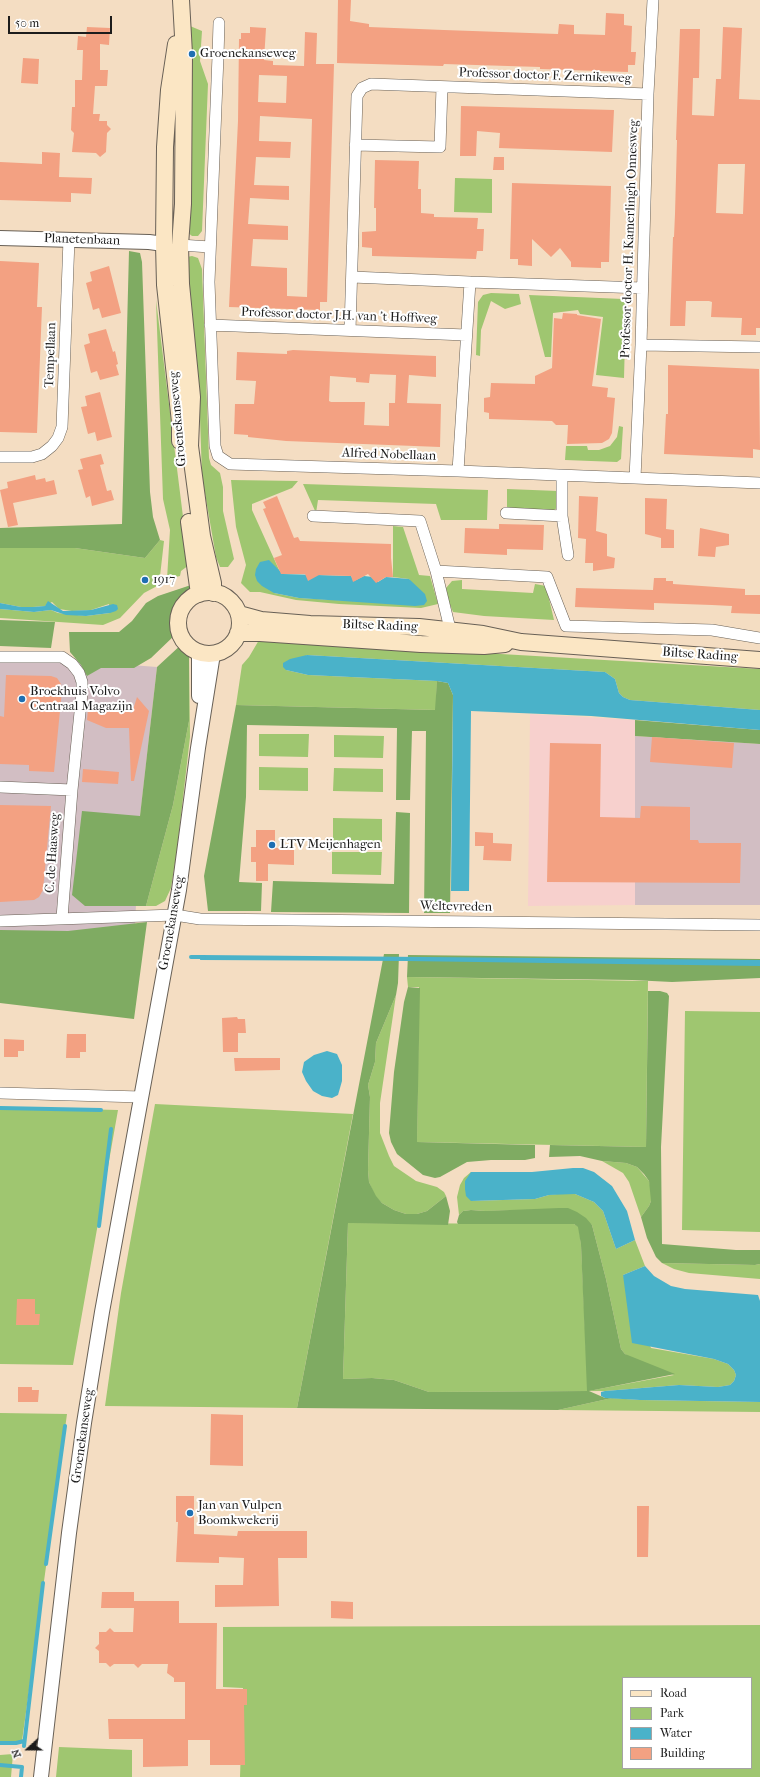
<!DOCTYPE html>
<html>
<head>
<meta charset="utf-8">
<style>
	body { margin:0 }
	#map { position:relative; width:760px; height:1777px; overflow:hidden; background:#f4ddc2; font-family:"IM FELL French Canon",serif }
	canvas { display:block }
	.legend { position:absolute; left:622px; top:1677px; width:130px; height:92px; box-sizing:border-box; background:#fff; border:1px solid #a4a4a4; margin:0; padding:5px 7px; list-style:none; font-size:12px; color:#1c1c1c }
	.legend li { display:flex; align-items:center; gap:8px; height:20px }
	.legend b { width:20px; border:1px solid #a4a4a4 }
	.north { position:absolute; left:8px; top:1729px; width:40px; height:40px; -webkit-text-stroke:3px #fff; paint-order:stroke; rotate:249deg; font-size:11px; font-weight:700; line-height:16px; text-align:center; color:#1c1c1c }
	.north::after { content:''; display:block; margin:auto; width:14px; height:18px; background:#1c1c1c; clip-path:polygon(50% 0,100% 100%,50% 72%,0 100%) }
	.scale { position:absolute; left:8px; top:16px; width:104px; height:18px; box-sizing:border-box; border:2px solid #1c1c1c; border-top:0; padding-left:5px; font-size:12px; line-height:14px; white-space:nowrap; color:#1c1c1c; -webkit-text-stroke:3px #fff; paint-order:stroke }
</style>
</head>
<body>
<div id="map">
<canvas width="760" height="1777"></canvas>
<ul class="legend">
<li><b style="height:5px;background:#fbe6c4"></b>Road</li>
<li><b style="height:11px;background:#9fc670"></b>Park</li>
<li><b style="height:11px;background:#4ab2c9"></b>Water</li>
<li><b style="height:11px;background:#f3a182"></b>Building</li>
</ul>
<div class="north">N</div>
<div class="scale">50 m</div>
</div>
<script>
const ctx = document.querySelector('canvas').getContext('2d');
ctx.lineJoin = 'round';
function fillPath(path, color) { ctx.fillStyle = color; ctx.fill(path, 'evenodd'); }
const toPath = rows => new Path2D(rows.map(r => 'M' + r).join(''));
function trace(path, color, width, dash) { ctx.strokeStyle = color; ctx.lineWidth = width; ctx.lineCap = dash ? 'butt' : 'round'; ctx.setLineDash(dash || []); ctx.stroke(path); }
function label(font, color, halo, rows, align = 'center') {
  ctx.font = font + ' "IM FELL French Canon",serif'; ctx.lineWidth = 4; ctx.setLineDash([]); ctx.textBaseline = 'middle'; ctx.strokeStyle = halo; ctx.fillStyle = color; for (const [text, x, y, turn = 0] of rows) {
    ctx.save(); ctx.translate(x, y); ctx.rotate((+turn || 0) * Math.PI / 180); ctx.textAlign = isNaN(turn) ? turn : align; if (halo) ctx.strokeText(text, 0, 0); ctx.fillText(text, 0, 0); ctx.restore();
  }
}
fillPath(toPath([
	[530,714,635,720,635,905,528,906]
]), '#f7d0cd');
fillPath(toPath([
	[0,655,157,667,140,817,135,926,69,932,0,931],
	[635,736,760,744,760,905,635,905]
]), '#d2bec3');
fillPath(toPath([
	[190,26,202,31,200,61,208,84,202,231,198,236,192,236,187,232],
	[455,178,492,179,492,213,454,212],
	[192,256,198,258,202,269,209,458,211,465,220,473,223,487,223,511,234,559,228,567,220,567,216,557,202,476,199,389,185,262,187,257],
	[491,293,519,294,521,304,505,309,491,301,481,330,480,356,476,355,478,302,483,295],
	[529,295,623,299,626,302,624,378,596,375,603,317,580,314,578,310,553,313,551,357,545,357],
	[156,300,189,565,181,571,180,576,167,579,170,530,163,499],
	[619,426,623,427,621,459,617,462,565,460,566,446,587,446,588,450,599,450,610,446,617,437],
	[231,480,298,481,292,488,252,504,252,510,280,572,274,593,299,598,424,605,409,579,393,577,393,526,403,527,419,575,430,576,438,604,421,608,339,604,296,600,260,592,250,592,241,583,246,565,236,527],
	[303,484,488,490,487,520,441,520,436,504,318,500,316,513],
	[507,489,558,491,557,508,549,513,507,510],
	[160,540,164,541,159,585,144,593,120,618,103,625,0,618,0,609,34,612,51,610,58,613,86,616,110,613,109,604,91,610,72,611,59,609,52,602,45,606,33,607,21,607,0,603,0,548,75,548,145,558],
	[462,580,462,589,533,593,535,584,546,586,554,620,484,616,453,612,449,602,446,588,452,581],
	[259,640,760,669,760,710,630,700,623,697,619,693,615,679,605,672,307,655,286,670,308,675,437,681,436,710,236,705,242,665,249,657],
	[189,655,190,737,177,850,171,888,165,901,156,906,146,906,173,805,189,721],
	[259,734,309,734,308,757,259,756],
	[334,735,384,736,383,758,334,757],
	[259,767,308,768,308,791,259,790],
	[334,768,383,769,383,792,333,791],
	[333,818,382,819,382,842,333,841],
	[332,852,382,852,381,875,332,874],
	[407,977,648,981,646,1147,417,1142,419,987,408,987],
	[396,995,380,1103,380,1133,389,1156,394,1166,416,1181,437,1187,444,1192,446,1196,427,1211,417,1214,406,1214,394,1210,382,1203,375,1196,369,1182,368,1170,370,1097,368,1085,375,1062,376,1043],
	[685,1011,760,1012,760,1232,682,1230],
	[155,1104,353,1114,297,1408,105,1406,121,1293],
	[0,1107,118,1110,73,1365,0,1364],
	[602,1161,626,1163,637,1167,649,1181,651,1189,651,1201,649,1206,641,1217,629,1182,623,1173],
	[471,1172,471,1201,535,1199,549,1195,566,1193,575,1194,594,1202,603,1211,616,1249,635,1240,645,1266,623,1275,651,1348,714,1359,728,1364,734,1370,736,1375,734,1381,730,1385,718,1387,679,1385,605,1391,429,1392,394,1380,372,1378,343,1379,348,1223,574,1224,579,1227,581,1245,588,1391,674,1375,631,1358,625,1354,621,1349,606,1279,592,1225,568,1209,485,1211,471,1210,463,1211,459,1215,457,1197,460,1185,464,1178],
	[662,1263,755,1265,760,1264,760,1279,689,1273,674,1269],
	[612,1398,640,1400,760,1402,760,1412,558,1410],
	[0,1413,67,1414,22,1741,15,1742,0,1742],
	[760,1625,760,1777,240,1777,243,1688,223,1687,223,1627],
	[623,1678,751,1678,751,1768,623,1768],
	[59,1747,132,1750,132,1777,56,1777],
	[13,1754,11,1777,0,1777,0,1755]
]), '#9fc670');
fillPath(toPath([
	[129,251,140,253,142,262,150,492,153,517,160,540,145,558,75,548,0,548,0,528,122,524],
	[191,585,186,595,179,602,173,618,176,634,151,658,134,668,101,668,87,676,81,665,70,652,69,632,119,632,132,621,146,603,158,596],
	[0,620,55,622,51,648,0,646],
	[183,643,189,655,189,721,173,805,146,906,85,906,72,895,82,811,140,816,157,667],
	[437,681,448,683,453,695,450,913,424,913,426,731,412,731,410,800,396,800,397,728,247,725,246,797,239,882,262,883,261,911,208,911,204,876,236,705,435,710],
	[635,720,760,730,760,744,635,736],
	[396,812,410,813,409,913,271,912,273,881,394,884],
	[147,922,134,1019,0,1003,0,930,68,931],
	[384,954,399,954,398,983,396,995,376,1043,375,1062,368,1085,370,1097,368,1170,369,1182,376,1196,382,1203,394,1210,406,1214,417,1214,427,1211,446,1196,450,1211,448,1225,348,1223,343,1379,372,1378,394,1380,429,1392,587,1391,581,1245,578,1227,574,1224,458,1224,457,1222,459,1215,463,1211,471,1210,485,1211,559,1208,568,1208,577,1212,586,1218,592,1225,606,1279,621,1349,625,1354,675,1374,589,1391,605,1398,612,1398,558,1410,297,1408],
	[408,955,760,959,760,978,672,982,632,980,407,977],
	[408,987,420,988,417,1142,535,1145,535,1158,525,1160,491,1160,467,1162,440,1177,435,1178,423,1175,397,1154,391,1142,389,1133,394,1072,404,1002],
	[648,991,660,991,667,993,669,996,661,1147,662,1244,736,1250,760,1250,760,1264,755,1265,662,1263,656,1257,647,1238,641,1217,649,1206,651,1201,649,1181,644,1174,637,1167,626,1163,602,1161,580,1156,549,1157,550,1145,646,1147]
]), '#7fab62');
fillPath(toPath([
	[269,560,283,574,351,576,354,581,364,576,373,577,378,582,386,577,409,579,425,594,427,601,424,605,415,606,299,598,274,593,262,586,257,581,255,575,256,569,260,562],
	[48,601,63,611,91,610,113,604,117,605,118,609,116,611,110,613,86,616,66,615,51,610,34,612,0,609,0,603,21,607,33,607,45,606],
	[307,655,605,672,615,679,619,693,623,697,630,700,760,710,760,730,591,716,471,711,469,891,451,891,453,695,448,683,437,681,308,675,286,670,283,667,283,663,290,659],
	[201,955,760,960,760,966,407,961,200,960],
	[327,1051,337,1054,342,1065,342,1081,338,1095,332,1098,322,1096,313,1091,306,1081,302,1072,304,1062,314,1055],
	[573,1168,583,1168,594,1172,612,1186,627,1211,635,1240,616,1249,603,1211,594,1202,575,1194,549,1195,535,1199,471,1201,466,1196,465,1189,465,1181,471,1172,532,1172],
	[645,1266,654,1276,671,1286,685,1289,758,1295,760,1301,760,1402,640,1400,605,1398,601,1396,601,1392,605,1391,679,1385,718,1387,730,1385,734,1381,736,1375,734,1370,728,1364,714,1359,632,1343,623,1275]
]), '#4ab2c9');
trace(toPath([
	[191,957,204,957],
	[0,1108,101,1110],
	[99,1226,111,1129],
	[46,1564,65,1426],
	[0,1743,16,1743,24,1741],
	[24,1746,43,1583],
	[0,1765,22,1767,21,1777]
]), '#4ab2c9', 4);
fillPath(toPath([
	[338,0,351,0,350,21,369,24,369,27,444,30,558,34,559,24,574,25,574,34,605,35,606,13,624,14,624,25,632,26,631,52,636,52,635,65,628,65,628,72,540,69,540,67,444,64,443,66,337,63],
	[87,27,110,28,109,45,100,44,100,70,108,70,107,86,95,86,93,114,100,114,99,121,107,121,107,125,111,129,107,133,106,152,100,157,96,153,72,152,74,133,71,130,72,107,75,107,75,80,82,80,83,50,77,50,78,36,86,37],
	[250,27,266,28,264,60,273,61,273,65,304,66,305,32,317,33,316,64,334,64,327,302,320,302,320,310,229,307,238,121,239,39,241,39,241,33,250,33],
	[259,75,287,76,286,103,258,102],
	[260,116,312,119,307,297,287,296,287,268,251,266,253,239,288,240,288,226,248,224,250,198,289,200,289,186,254,185,256,157,290,158,291,142,259,141],
	[723,27,742,28,739,99,760,100,760,328,756,328,756,335,741,335,742,318,711,317,712,302,709,301,686,301,685,326,670,326,673,237,674,237,675,214,677,140,676,140,680,29,700,29,699,78,693,78,692,115,714,116,716,79,721,79],
	[718,164,745,164,743,214,716,213],
	[23,58,39,59,38,84,21,83],
	[461,106,614,110,612,152,499,148,500,133,477,131,476,156,460,156],
	[42,152,60,153,59,177,92,178,91,194,71,193,71,202,0,200,0,162,42,164],
	[494,157,504,157,504,170,493,170],
	[375,160,419,161,418,189,421,189,421,213,434,214,434,217,478,218,477,229,484,229,483,251,477,251,476,259,372,256,372,248,362,247,362,232,376,231,376,208,374,208],
	[512,183,611,186,609,262,601,262,601,268,571,267,571,262,560,248,551,257,532,239,532,266,518,265,518,259,510,259],
	[0,261,39,263,37,307,42,307,37,433,0,432],
	[109,266,121,313,102,318,99,308,93,310,86,283,92,281,90,272],
	[563,313,577,314,577,315,601,319,592,386,608,388,607,397,615,398,612,433,609,439,602,443,567,444,568,425,556,425,552,421,489,419,489,413,484,412,484,398,490,397,491,383,535,384,535,376,552,368,554,318,562,319],
	[106,329,113,352,115,351,118,364,116,365,119,375,100,380,97,371,91,373,84,345,90,343,88,334],
	[293,350,436,356,436,377,409,375,407,403,441,404,440,447,286,441,248,437,248,435,234,434,235,404,254,404,256,381,236,380,237,352,287,354,287,351],
	[370,374,396,375,395,403,389,403,389,426,364,425,365,402,331,402,329,401,330,376,356,378,356,382,369,383],
	[668,365,759,369,760,450,753,449,753,458,664,454,666,414,668,414],
	[100,392,112,437,97,441,95,432,88,434,81,407,87,406,85,396],
	[101,454,104,464,100,465,107,491,111,490,114,500,92,506,90,496,86,498,78,470,83,469,80,459],
	[35,475,36,480,45,478,46,482,54,480,57,494,13,503,18,525,8,527,0,490,8,488,7,482],
	[277,496,294,538,298,537,300,541,391,544,391,558,393,577,386,577,376,583,368,574,353,582,351,576,319,575,308,581,305,574,281,574,274,558,282,555,263,509,266,508,263,502],
	[579,496,598,497,596,531,607,534,607,556,615,558,614,568,593,571,593,563,585,563,586,539,578,538],
	[645,498,667,499,666,529,674,530,674,548,661,548,661,538,645,534],
	[499,524,544,525,543,550,507,549,507,555,464,553,465,528,499,529],
	[700,528,729,534,729,545,716,547,715,557,698,556],
	[654,578,666,578,666,581,673,581,673,584,745,589,745,595,760,595,760,614,731,613,732,606,712,605,654,603,654,610,575,607,576,588,653,590],
	[6,675,51,676,57,678,61,684,62,690,54,772,29,771,29,765,0,764,0,716,4,717],
	[137,697,149,711,134,781,131,781,129,728,106,728,87,720,88,709,95,707,113,707,132,713],
	[652,737,734,743,732,768,650,762],
	[550,743,601,744,600,817,640,818,641,806,690,807,690,840,698,840,699,843,741,843,740,883,547,882],
	[83,769,119,772,118,784,82,782],
	[0,805,51,806,43,890,39,897,34,900,0,902],
	[256,830,275,830,275,848,294,848,294,865,268,864,268,881,256,881,256,862,251,862,251,847,256,847],
	[475,832,493,833,493,843,512,844,511,861,483,860,484,846,475,846],
	[237,1017,238,1019,245,1019,246,1033,238,1033,238,1052,223,1052,222,1018],
	[67,1034,86,1034,86,1052,80,1052,80,1058,66,1058],
	[4,1039,24,1040,24,1051,18,1051,18,1057,4,1057],
	[234,1058,280,1058,280,1070,235,1071],
	[17,1299,35,1299,35,1314,40,1314,39,1325,16,1325],
	[18,1387,32,1387,32,1390,39,1390,38,1402,18,1402],
	[211,1414,243,1415,243,1466,210,1465],
	[176,1496,194,1496,194,1534,237,1536,238,1531,307,1531,307,1558,278,1558,279,1606,215,1607,215,1585,243,1585,244,1558,219,1557,219,1563,176,1562,178,1522,176,1522],
	[637,1506,649,1506,648,1557,637,1557],
	[102,1592,134,1592,134,1601,179,1601,179,1623,217,1623,216,1689,247,1689,247,1705,244,1705,245,1765,210,1765,210,1740,188,1740,188,1766,143,1767,143,1739,109,1739,108,1719,185,1719,185,1682,174,1682,174,1678,167,1673,168,1664,142,1664,138,1668,134,1664,114,1664,110,1667,106,1663,99,1663,99,1651,95,1648,99,1644,99,1632,106,1632,110,1628,114,1632,133,1632,134,1608,101,1608],
	[331,1601,353,1602,353,1619,331,1618]
]), '#f3a182');
const minor = toPath([
	[218,56,209,282,215,446,218,456,230,464,458,471,760,483],
	[218,56,219,23],
	[355,145,440,147,442,87],
	[180,245,210,247],
	[352,277,470,282],
	[210,325,466,335],
	[350,330,357,96,362,88,371,84,648,94],
	[641,345,760,347],
	[0,457,32,457,42,454,52,446,58,438,62,427,69,239],
	[458,471,470,282,642,288],
	[562,476,562,516,568,555],
	[635,478,641,345,648,94,653,0],
	[506,513,562,516],
	[313,516,420,521,436,571],
	[452,637,436,571,547,577,566,626,712,630,760,638],
	[0,657,62,657,72,664,79,673,82,682,82,693,72,790,62,918],
	[0,787,72,790],
	[0,921,175,915,200,919,760,925],
	[0,1093,141,1097]
]);
const tertiary = toPath([
	[0,238,149,242,164,244],
	[199,696,199,653],
	[41,1777,69,1533,84,1423,102,1312,179,890,198,748,213,654]
]);
const secondary = toPath([
	[181,0,184,54,183,204,180,245,181,284,192,397,190,446,202,536,213,583,213,593],
	[176,44,169,90,165,147,164,244,165,285,180,422,180,441],
	[189,522,199,594],
	'178 623a31 31 0 1 1 62 0a31 31 0 1 1-62 0Z',
	[239,614,261,620,310,624,419,627,483,634,521,642,760,660],
	[238,633,260,633,421,644,484,646,505,644]
]);
trace(minor, '#686056', 12);
trace(tertiary, '#686056', 16);
trace(secondary, '#686056', 18);
trace(minor, '#fff', 11);
trace(tertiary, '#fff', 14);
trace(secondary, '#fbe6c4', 16);
for (const [x, y, r, color] of [
	[192,54,4,"#1f6fb2"],
	[145,580,4,"#1f6fb2"],
	[22,699,4,"#1f6fb2"],
	[272,845,4,"#1f6fb2"],
	[190,1513,4,"#1f6fb2"]
]) { const dot = new Path2D(); dot.arc(x, y, r, 0, 2 * Math.PI); ctx.fillStyle = color; ctx.fill(dot); trace(dot, '#fff', 1.5); }
label('13px', '#1c1c1c', '#fff', [
	["Groenekanseweg",200,54],
	["1917",153,580],
	["Broekhuis Volvo",30,692],
	["Centraal Magazijn",30,707],
	["LTV Meijenhagen",280,845],
	["Jan van Vulpen",198,1506],
	["Boomkwekerij",198,1521]
], 'left');
label('13px', '#1c1c1c', '#fff', [
	["Professor doctor F. Zernikeweg",545,76,2],
	["Professor doctor H. Kamerlingh Onnesweg",630,239,-88],
	["Planetenbaan",82,240,2],
	["Professor doctor J.H. van 't Hoffweg",339,316,2],
	["Tempellaan",51,355,-88],
	["Groenekanseweg",178,419,-95],
	["Alfred Nobellaan",389,455,2],
	["Biltse Rading",380,626,2],
	["Biltse Rading",700,655,4],
	["C. de Haasweg",53,853,-86],
	["Weltevreden",456,907,1],
	["Groenekanseweg",172,923,-80],
	["Groenekanseweg",83,1436,-82]
]);
</script>
</body>
</html>
